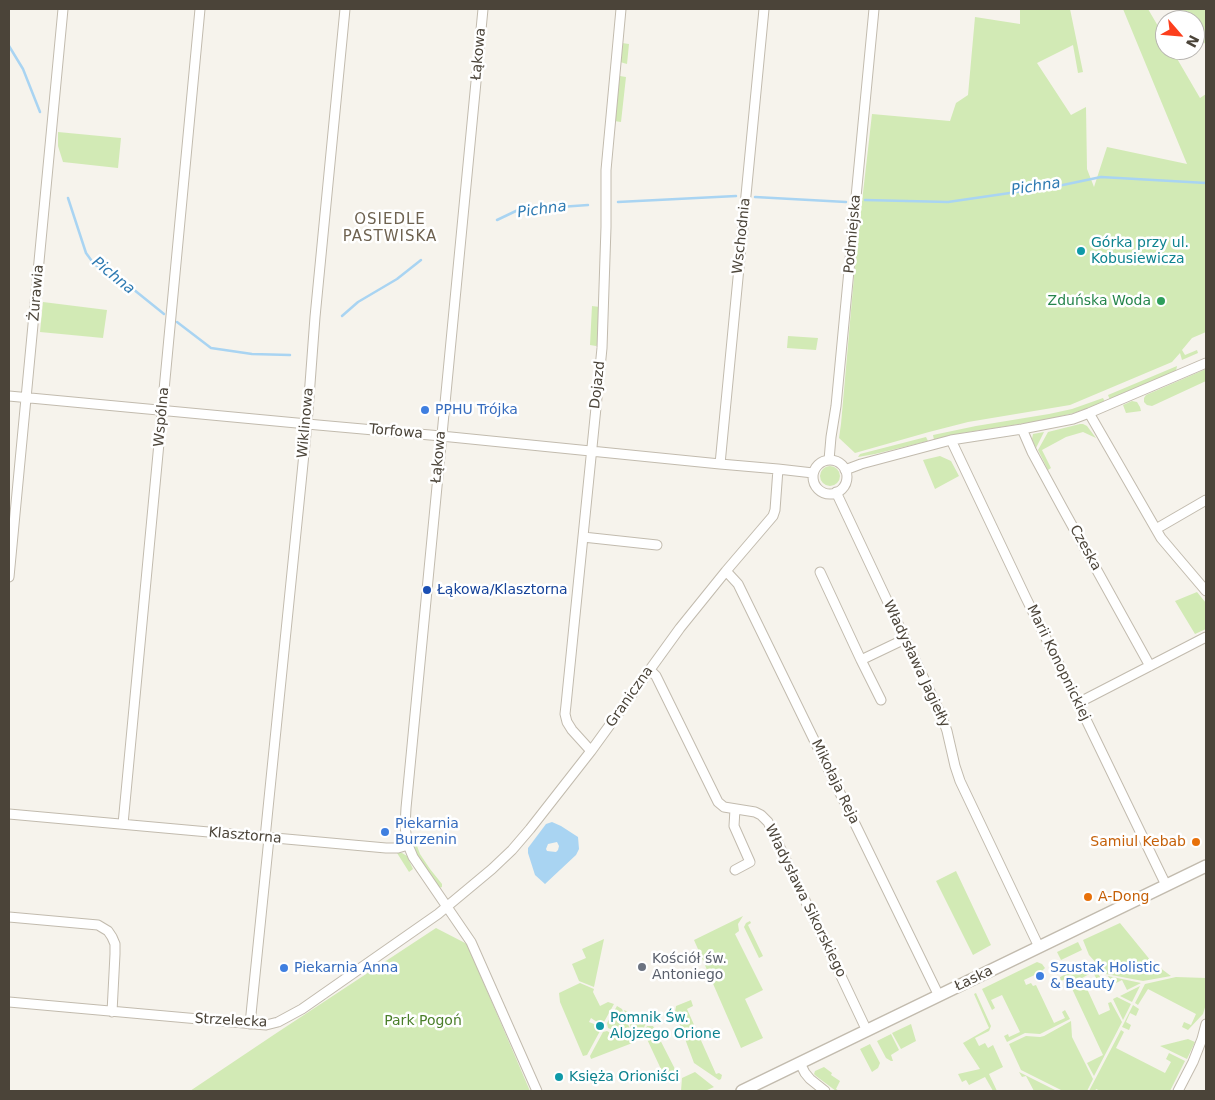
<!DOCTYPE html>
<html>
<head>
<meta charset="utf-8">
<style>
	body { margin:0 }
	#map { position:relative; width:1215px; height:1100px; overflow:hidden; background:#f6f3ec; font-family:"DejaVu Sans",sans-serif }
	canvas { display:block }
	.frame { position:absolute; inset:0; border:10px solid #4b4439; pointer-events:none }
	.north { position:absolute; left:1155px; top:10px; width:50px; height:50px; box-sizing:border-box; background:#fff; border:1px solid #b7b4b0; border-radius:50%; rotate:117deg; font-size:14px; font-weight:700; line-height:20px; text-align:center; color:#4b4439 }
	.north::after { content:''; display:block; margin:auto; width:18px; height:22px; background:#fc3f1d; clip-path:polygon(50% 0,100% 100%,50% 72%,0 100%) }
</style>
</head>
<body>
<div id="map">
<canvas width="1215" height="1100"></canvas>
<div class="frame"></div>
<div class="north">N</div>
</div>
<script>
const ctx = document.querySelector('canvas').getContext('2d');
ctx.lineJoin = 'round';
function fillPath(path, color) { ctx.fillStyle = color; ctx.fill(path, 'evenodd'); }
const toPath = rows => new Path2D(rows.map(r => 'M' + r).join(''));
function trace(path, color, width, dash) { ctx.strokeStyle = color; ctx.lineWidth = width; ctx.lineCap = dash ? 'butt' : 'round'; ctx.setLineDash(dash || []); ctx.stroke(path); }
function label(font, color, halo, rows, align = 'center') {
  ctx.font = font + ' "DejaVu Sans",sans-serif'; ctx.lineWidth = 5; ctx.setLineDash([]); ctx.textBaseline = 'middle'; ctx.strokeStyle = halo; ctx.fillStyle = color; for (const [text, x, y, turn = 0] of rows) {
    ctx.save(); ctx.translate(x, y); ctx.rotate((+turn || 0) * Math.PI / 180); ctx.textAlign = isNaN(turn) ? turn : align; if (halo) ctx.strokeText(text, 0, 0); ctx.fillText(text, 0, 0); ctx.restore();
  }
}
fillPath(toPath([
	[1020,9,1070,9,1083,72,1078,73,1073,45,1037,63,1071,115,1086,107,1087,169,1094,187,1107,147,1187,164,1123,9,1148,9,1165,38,1165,50,1172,50,1200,98,1206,94,1206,332,1192,338,1182,350,1185,355,1197,350,1198,353,1182,360,1180,353,1172,362,1070,405,968,422,929,432,855,453,839,438,841,424,856,254,872,114,950,121,956,103,968,95,975,17,1020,24],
	[1178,9,1206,9,1206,45,1195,31,1195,20,1187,20],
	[622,43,629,44,627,64,620,62],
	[620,76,626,77,621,122,614,121,618,77],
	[58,132,121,138,118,168,63,162,58,146],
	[43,302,107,310,103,338,40,332],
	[592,306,600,307,598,345,596,346,590,345],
	[788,336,818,338,816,350,787,348],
	[1177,366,1176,371,1110,400,1108,395],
	[1206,369,1206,381,1152,406,1147,405,1144,402,1144,398,1146,395],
	[1103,398,1105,402,1074,413,1045,420,963,433,934,440,933,435,976,426,1049,414,1072,409],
	[1132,401,1137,402,1140,407,1141,411,1126,413,1123,405],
	[1080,424,1083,424,1087,426,1096,438,1083,432,1066,437,1042,450,1051,468,1048,470,1038,450,1048,432],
	[1044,432,1036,448,1032,439,1033,434],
	[926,437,928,441,875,454,858,457,860,454],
	[940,456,951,461,959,476,935,489,923,460],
	'820 476a10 10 0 1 1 20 0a10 10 0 1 1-20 0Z',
	[1197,592,1206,603,1206,629,1195,634,1175,601],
	[412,838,414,838,420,854,430,869,442,884,442,887,439,888,420,860,415,850,411,840],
	[397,853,402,853,407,856,413,869,409,872],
	[956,871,991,945,973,955,936,881],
	[743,916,738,924,739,931,735,934,763,990,745,999,763,1038,741,1048,694,940],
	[750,921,751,923,748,925,763,956,759,958,744,927,746,923],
	[1120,923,1151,961,1171,976,1143,981,1106,974,1089,955,1083,940],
	[436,928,467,944,530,1091,190,1091,275,1034],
	[604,939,594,987,579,981,572,964,586,958,582,949],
	[1078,942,1082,950,1061,960,1057,952],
	[1037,962,1042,964,1045,968,1041,972,1024,980,1026,985,1031,983,1033,986,1036,985,1054,1023,1065,1018,1062,1012,1065,1010,1070,1019,1040,1034,1025,1033,1007,1042,1004,1036,1008,1034,1009,1037,1020,1032,1002,995,991,1000,995,1008,992,1010,982,989],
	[1083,966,1088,967,1098,973,1101,979,1097,980,1093,972,1082,978,1099,1015,1110,1010,1108,1003,1111,1002,1122,1022,1094,1076,1087,1063,1103,1055,1067,978,1061,981,1060,977],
	[1108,976,1141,983,1127,990,1122,980,1112,985],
	[1176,977,1206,978,1206,1004,1203,1014,1188,1030,1182,1027,1184,1022,1191,1025,1196,1014,1148,989,1138,1005,1135,1003,1145,984],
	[580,983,594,989,593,992,600,1006,608,1002,614,1004,604,1022,600,1024,591,1018,589,1022,599,1026,600,1031,587,1055,583,1056,560,1002,559,993],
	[1140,986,1132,1002,1120,996],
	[976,993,991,1026,989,1031,975,1038,979,1046,985,1043,988,1048,993,1045,1003,1067,989,1074,997,1091,993,1091,985,1077,969,1085,966,1080,962,1082,958,1074,980,1069,963,1043,989,1028,974,994],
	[1117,997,1131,1004,1123,1020,1113,999],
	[691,1000,693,1006,687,1009,716,1074,719,1073,722,1075,721,1079,719,1080,694,1063,675,1012,676,1006],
	[1133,1005,1139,1009,1136,1016,1130,1013,1126,1022,1131,1025,1129,1030,1122,1027],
	[617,1006,622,1009,635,1042,591,1059,590,1056,603,1032,607,1031,616,1036,618,1037,620,1035,618,1032,608,1028,607,1023],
	[624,1010,647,1021,640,1036,635,1037],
	[1071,1021,1072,1037,1093,1079,1087,1091,1063,1091,1021,1070,1009,1044,1026,1036,1040,1037,1044,1036],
	[911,1024,916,1041,901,1049,892,1033],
	[647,1026,653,1026,676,1071,675,1079,667,1082,646,1037,642,1039,641,1038],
	[1121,1030,1124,1032,1116,1048,1165,1073,1171,1062,1166,1059,1169,1053,1185,1061,1170,1091,1101,1091,1096,1089,1095,1091,1089,1091],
	[891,1034,899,1050,891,1055,893,1061,891,1061,886,1058,877,1041],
	[1188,1039,1195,1042,1187,1059,1160,1046],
	[870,1044,880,1063,878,1068,872,1072,860,1049],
	[824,1067,832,1073,831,1075,840,1081,836,1089,839,1091,836,1091,816,1076,814,1074,815,1071],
	[695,1072,714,1087,705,1091,681,1091,682,1078],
	[1019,1072,1057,1091,1034,1091,1026,1076,1022,1077]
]), '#d2eab5');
fillPath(toPath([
	[552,822,561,826,578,837,579,849,576,855,545,884,535,875,528,853,528,848,546,824],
	[557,842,559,846,558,850,556,852,547,851,546,849,548,844]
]), '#a9d4f2');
trace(toPath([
	[9,46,23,69,40,112],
	[755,197,846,202],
	[68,198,86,253,94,264,114,278,133,289,164,314],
	[865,200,948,202,1058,186,1101,177,1206,183],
	[618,202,736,196],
	[497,220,518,210,588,205],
	[342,316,358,302,397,279,421,260],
	[177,322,211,348,252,354,290,355]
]), '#a9d4f2', 2.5);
const minor = toPath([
	[483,9,406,808,405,827,408,845,413,857,471,942,537,1091],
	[9,396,318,425,441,436,720,464,778,469,813,473],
	[1089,413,1161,538,1206,591],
	[1022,429,1032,452,1063,509,1150,666],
	[951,440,1026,598,1078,703,1166,885],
	[829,460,831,437,836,406,874,9],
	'813 477a17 17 0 1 1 34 0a17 17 0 1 1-34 0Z',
	[720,464,764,9],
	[845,470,861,464,951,440,1022,429,1073,419,1089,413,1206,363],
	[836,492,942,717,947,731,955,766,960,781,1039,947],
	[1156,529,1206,500],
	[583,537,657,545],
	[726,571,738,584,939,996],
	[820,572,861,660,881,700],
	[9,577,63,9],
	[861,660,905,639],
	[650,670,656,676,718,802,724,807,755,812,761,815,768,822,867,1031],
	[1078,703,1206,637],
	[591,751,572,730,567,722,565,714,566,705,602,348,606,227,606,170,621,9],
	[735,809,734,826,750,862,735,870],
	[9,814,386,848,398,848,408,845],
	[123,824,200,9],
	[265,838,307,424,315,317,345,9],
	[9,917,98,925,108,931,112,937,115,944,115,954,112,1012],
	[9,1002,266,1025,278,1022,302,1009,438,914,492,869,512,850,530,829,591,751,680,628,726,571,773,516,775,510,778,469],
	[250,1024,269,838],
	[800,1063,805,1073,810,1079,825,1091],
	[1178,1091,1193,1062,1202,1039,1206,1024]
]);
const tertiary = toPath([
	[742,1091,1206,866]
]);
trace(minor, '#c2bbae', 11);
trace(tertiary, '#c2bbae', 14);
trace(minor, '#fff', 9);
trace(tertiary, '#fff', 11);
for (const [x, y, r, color] of [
	[1081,251,5,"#0f9aa8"],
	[1161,301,5,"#2e9e5b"],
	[425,410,5,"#3f7fe0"],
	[427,590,5,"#1a4fb4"],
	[385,832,5,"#3f7fe0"],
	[1196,842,5,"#e8710a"],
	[1088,897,5,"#e8710a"],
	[642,967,5,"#6b7280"],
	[284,968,5,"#3f7fe0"],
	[1040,976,5,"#3f7fe0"],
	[600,1026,5,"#0f9aa8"],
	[559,1077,5,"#0f9aa8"]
]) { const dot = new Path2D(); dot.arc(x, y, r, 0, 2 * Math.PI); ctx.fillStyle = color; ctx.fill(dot); trace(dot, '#fff', 2); }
label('14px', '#4b4439', '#fff', [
	["Łąkowa",479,54,-85],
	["Podmiejska",853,234,-85],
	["Wschodnia",742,236,-84],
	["Żurawia",37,293,-85],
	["Dojazd",598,385,-84],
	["Wspólna",162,417,-85],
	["Wiklinowa",306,423,-85],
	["Torfowa",396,432,5],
	["Łąkowa",439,457,-85],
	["Czeska",1085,548,61],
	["Marii Konopnickiej",1058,663,64],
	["Władysława Jagiełły",916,664,65],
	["Graniczna",630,697,-55],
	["Mikołaja Reja",835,782,64],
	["Klasztorna",245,836,5],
	["Władysława Sikorskiego",805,901,64],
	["Łaska",974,979,-26],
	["Strzelecka",231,1021,3]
]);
label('14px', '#0d838f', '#fff', [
	["Górka przy ul.",1091,243],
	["Kobusiewicza",1091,259],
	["Pomnik Św.",610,1018],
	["Alojzego Orione",610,1034],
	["Księża Orioniści",569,1077]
], 'left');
label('14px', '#27864d', '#fff', [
	["Zduńska Woda",1151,301]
], 'right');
label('14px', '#366cbe', '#fff', [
	["PPHU Trójka",435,410],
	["Piekarnia",395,824],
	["Burzenin",395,840],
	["Piekarnia Anna",294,968],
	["Szustak Holistic",1050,968],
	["& Beauty",1050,984]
], 'left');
label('14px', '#164399', '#fff', [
	["Łąkowa/Klasztorna",437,590]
], 'left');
label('14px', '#c56008', '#fff', [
	["Samiul Kebab",1186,842],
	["A-Dong",1098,897,"left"]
], 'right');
label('14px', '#5b616d', '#fff', [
	["Kościół św.",652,959],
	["Antoniego",652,975]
], 'left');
label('14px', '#4a7f2a', '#fff', [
	["Park Pogoń",423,1021]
]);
label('italic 15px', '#2e7ab2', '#fff', [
	["Pichna",1036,187,-9],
	["Pichna",542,210,-8],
	["Pichna",113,276,39]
]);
ctx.letterSpacing = '1px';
label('15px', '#6e6250', '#fff', [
	["OSIEDLE",390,220],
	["PASTWISKA",390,237]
]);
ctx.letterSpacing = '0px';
</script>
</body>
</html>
